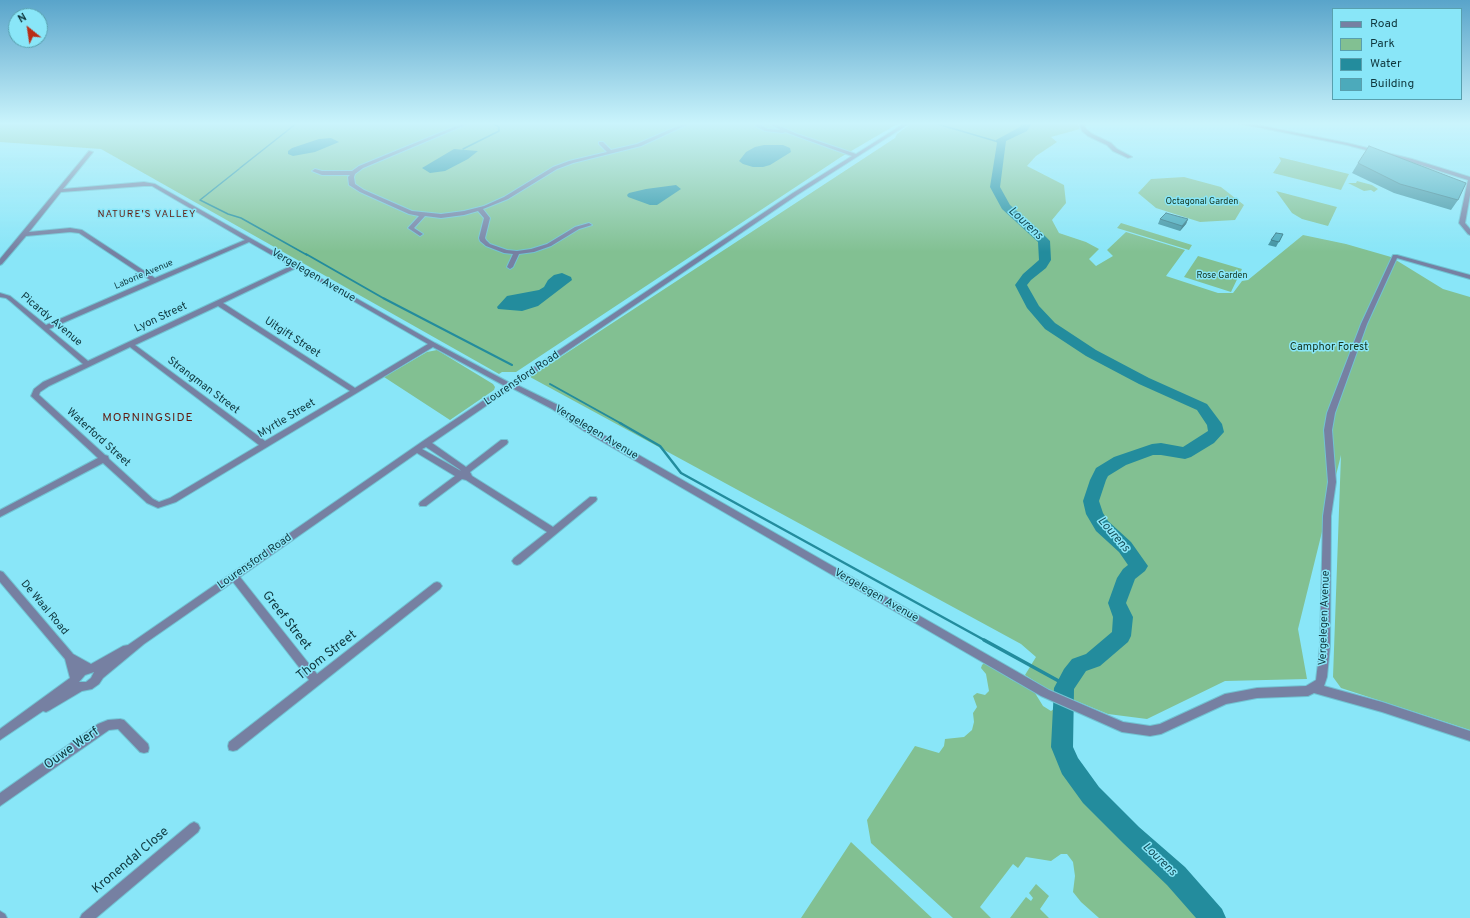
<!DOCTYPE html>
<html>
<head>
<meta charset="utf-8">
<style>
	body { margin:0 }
	#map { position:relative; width:1470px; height:918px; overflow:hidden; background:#89e6f8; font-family:Overpass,sans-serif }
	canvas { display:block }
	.legend { position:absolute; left:1332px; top:8px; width:130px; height:92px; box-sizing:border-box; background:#89e6f8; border:1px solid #58a0ae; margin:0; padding:5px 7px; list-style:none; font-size:12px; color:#0f383f }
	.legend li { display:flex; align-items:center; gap:8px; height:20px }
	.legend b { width:20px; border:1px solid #58a0ae }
	.north { position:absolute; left:8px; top:8px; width:40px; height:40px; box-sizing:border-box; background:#89e6f8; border:1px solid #58a0ae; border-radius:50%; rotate:330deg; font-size:11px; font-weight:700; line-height:16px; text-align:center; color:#0f383f }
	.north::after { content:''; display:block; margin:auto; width:14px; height:18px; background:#b92d17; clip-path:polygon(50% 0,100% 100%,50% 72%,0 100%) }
</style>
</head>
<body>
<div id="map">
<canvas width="1470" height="918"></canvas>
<ul class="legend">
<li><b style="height:5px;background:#7680a2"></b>Road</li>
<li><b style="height:11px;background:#82c092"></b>Park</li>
<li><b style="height:11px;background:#238c9d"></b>Water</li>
<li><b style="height:11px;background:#4caabb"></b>Building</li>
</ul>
<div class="north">N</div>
</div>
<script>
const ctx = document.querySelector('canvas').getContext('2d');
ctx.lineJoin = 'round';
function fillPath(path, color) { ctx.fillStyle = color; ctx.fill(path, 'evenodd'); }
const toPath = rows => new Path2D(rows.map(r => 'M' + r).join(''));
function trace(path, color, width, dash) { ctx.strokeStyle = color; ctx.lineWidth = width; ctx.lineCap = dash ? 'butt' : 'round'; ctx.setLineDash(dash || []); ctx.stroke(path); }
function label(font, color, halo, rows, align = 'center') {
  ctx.font = font + ' Overpass,sans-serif'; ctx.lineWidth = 3; ctx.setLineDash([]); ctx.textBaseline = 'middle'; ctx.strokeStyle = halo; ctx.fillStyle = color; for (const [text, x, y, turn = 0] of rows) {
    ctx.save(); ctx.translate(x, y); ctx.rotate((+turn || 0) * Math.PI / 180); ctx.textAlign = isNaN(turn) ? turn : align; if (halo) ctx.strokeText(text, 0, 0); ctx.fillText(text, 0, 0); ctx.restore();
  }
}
fillPath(toPath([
	[0,123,899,123,841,157,516,372,502,372,499,374,101,149,0,142],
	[912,123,1078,123,1080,129,1051,137,1057,142,1036,156,1027,166,1064,185,1066,203,1052,220,1059,233,1086,242,1099,249,1089,259,1096,266,1113,256,1107,250,1126,232,1185,250,1166,276,1218,293,1233,293,1242,281,1248,280,1303,235,1346,244,1391,257,1443,289,1470,297,1470,730,1341,688,1333,677,1341,455,1298,629,1307,679,1225,681,1147,719,1108,714,1047,689,1025,675,1036,657,1021,644,530,377,895,138,897,134],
	[1279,157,1349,174,1341,190,1273,173,1281,161],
	[1184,177,1221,187,1244,205,1235,220,1200,222,1156,208,1138,193,1151,179],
	[1357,181,1372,185,1378,189,1374,192,1371,190,1364,191,1348,183,1356,183],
	[1276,191,1337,207,1328,226,1302,219,1292,213],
	[1121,223,1192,245,1189,250,1117,228],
	[1198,256,1242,269,1231,292,1184,277],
	[437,350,493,384,495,387,494,390,450,420,384,377,427,352],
	[985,662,1012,680,1028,687,1035,693,1043,706,1051,711,1058,706,1062,712,1058,744,1064,763,1093,809,1137,852,1174,882,1188,900,1198,918,1099,918,1081,902,1073,892,1075,876,1073,862,1067,854,1061,854,1051,861,1026,857,1018,868,1013,864,980,907,991,918,953,918,871,843,867,820,915,746,939,753,944,746,945,739,964,737,972,730,974,722,973,713,977,707,973,696,977,693,985,695,989,691,986,674,981,668,982,665],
	[851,842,932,918,801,918],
	[1036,884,1049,896,1040,909,1049,918,1010,918,1026,897,1031,901,1033,898,1029,893]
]), '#82c092');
fillPath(toPath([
	[331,138,339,142,315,152,293,156,288,154,288,151,292,148,319,139],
	[783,145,790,148,791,152,770,165,763,167,753,167,743,164,739,161,746,152,755,147,764,145],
	[454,149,478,151,468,159,445,171,430,173,422,168],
	[676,185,681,189,657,205,650,205,628,197,627,195,629,193,646,189],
	[562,273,571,277,572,280,538,306,522,311,498,309,497,307,507,296,539,290,544,287,548,280,554,275]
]), '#238c9d');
trace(toPath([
	[934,123,1002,143],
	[463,149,499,131,499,127,492,123],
	[240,168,297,123],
	[239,169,200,200,228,214,241,218,307,255]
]), '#238c9d', 1.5);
trace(toPath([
	[306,254,383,298,512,365],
	[550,384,622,424]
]), '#238c9d', 2);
trace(toPath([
	[620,423,660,446,681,473,986,641]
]), '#238c9d', 2.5);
trace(toPath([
	[984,640,1066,685]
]), '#238c9d', 3.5);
fillPath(toPath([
	[1022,123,1032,123,1027,131,1006,141,1000,187,1010,205,1038,229,1050,241,1051,260,1046,268,1031,280,1027,285,1039,306,1055,323,1096,350,1149,378,1207,404,1222,424,1224,432,1214,443,1191,457,1185,459,1161,455,1153,455,1126,465,1108,476,1106,480,1099,501,1103,513,1108,521,1131,542,1148,566,1145,571,1135,579,1126,603,1133,617,1131,636,1128,642,1100,666,1086,671,1074,689,1073,747,1078,758,1099,787,1139,827,1185,867,1222,909,1226,918,1196,918,1167,885,1123,843,1083,803,1062,774,1051,747,1054,688,1064,669,1072,659,1086,654,1112,632,1113,617,1108,603,1117,578,1123,569,1128,565,1119,552,1096,531,1086,514,1083,501,1090,480,1096,468,1114,457,1152,444,1161,443,1183,447,1208,431,1207,425,1197,410,1139,384,1086,356,1045,329,1027,308,1015,285,1023,274,1039,260,1038,242,1002,209,990,187,997,143,996,140,1020,127,1022,123]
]), '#238c9d');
const street = toPath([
	[464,123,470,123,363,168,355,174,354,177,355,184,364,190,412,211,441,214,464,211,484,206,504,197,553,167,569,161,607,152,599,144,599,142,603,142,611,150,637,144,685,123,691,123,641,146,573,163,557,169,508,199,483,209,490,218,485,238,486,240,490,244,507,250,517,251,531,249,547,244,575,227,589,223,592,225,579,229,551,246,534,252,519,254,513,267,510,269,507,267,513,254,504,253,486,246,480,241,479,238,484,218,478,211,464,215,441,218,425,216,414,228,423,234,420,236,408,228,419,216,409,214,360,192,349,185,348,177,350,175,322,175,312,171,315,169,322,171,352,171,359,166,464,123],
	[755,123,759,123,759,124,768,129,781,130,767,123,773,123,797,134,856,154,905,123,910,123,797,195,517,385,558,405,590,427,1049,690,1123,722,1150,726,1160,724,1225,694,1257,688,1306,686,1316,680,1320,646,1323,516,1328,482,1324,430,1327,413,1361,324,1393,255,1397,255,1470,275,1470,279,1397,258,1367,324,1335,413,1332,430,1336,482,1331,516,1330,646,1327,677,1324,686,1382,702,1470,731,1470,741,1382,712,1314,693,1308,696,1257,698,1226,704,1161,734,1150,736,1122,732,1041,696,584,431,552,409,512,388,432,443,466,467,501,440,507,440,508,442,507,444,470,472,472,476,553,527,590,497,596,497,597,499,596,501,520,564,517,565,514,564,512,561,514,558,547,532,466,480,462,479,426,506,420,506,419,504,420,502,455,476,417,453,240,577,317,674,434,583,437,582,440,583,442,586,440,589,237,750,233,751,229,750,228,746,229,742,309,680,233,582,144,644,103,678,99,684,92,689,82,691,50,710,46,712,43,711,0,740,0,729,70,678,65,659,0,582,0,571,3,572,73,654,91,664,123,646,128,645,423,441,505,386,433,347,176,502,158,508,147,503,103,463,0,517,0,510,98,458,31,396,34,389,43,382,83,364,10,301,6,298,0,297,0,293,10,296,46,325,150,280,79,233,70,232,26,236,2,264,0,265,0,259,89,151,93,152,63,189,144,182,155,184,435,343,510,383,793,193,852,156,785,132,783,133,765,131,755,126,755,123],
	[144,186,152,186,245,240,155,278,82,230,70,228,29,232,61,192,144,186],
	[249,242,291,266,88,361,49,329,249,242],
	[296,268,428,344,355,388,223,303,296,268],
	[218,306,350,391,265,441,135,345,218,306],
	[130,347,259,445,170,498,159,502,153,499,109,459,108,456,105,455,39,395,40,392,49,386,130,347],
	[426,447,459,469,461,471,422,449,426,447],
	[94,672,91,678,86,682,79,682,85,675,94,672],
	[1079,123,1083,123,1086,129,1092,134,1111,143,1117,149,1132,157,1128,158,1113,151,1107,145,1088,136,1082,131,1079,123],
	[1237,123,1247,123,1347,143,1412,159,1470,177,1470,195,1465,223,1470,229,1470,235,1468,234,1459,223,1468,180,1408,161,1347,145,1237,123],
	[120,719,124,720,148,744,149,748,148,752,144,753,140,752,118,729,109,730,0,806,0,793,98,724,108,720,120,719],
	[194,822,198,824,200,828,198,832,96,918,80,918,82,914,190,824,194,822],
	[0,911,5,914,7,918,0,918,0,911]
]);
trace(street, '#71c3d3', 2);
fillPath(street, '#7680a2');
fillPath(toPath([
	[1358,163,1458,200,1451,210,1394,193,1352,173],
	[1160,219,1188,219,1186,224,1180,231,1158,224],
	[1283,234,1276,247,1268,245,1271,240]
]), '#4192a1');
fillPath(toPath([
	[1188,219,1186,224,1180,231,1182,226]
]), '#357783');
const building = toPath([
	[1369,146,1466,183,1458,200,1400,184,1358,163,1369,146],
	[1166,213,1188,219,1182,226,1160,219,1166,213],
	[1276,233,1283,234,1279,242,1271,240,1276,233]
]);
fillPath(building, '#4caabb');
trace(building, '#357783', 1);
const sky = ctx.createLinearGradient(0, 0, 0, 252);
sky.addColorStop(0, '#59a4ca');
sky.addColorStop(0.49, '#caf4fc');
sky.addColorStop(1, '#caf4fc00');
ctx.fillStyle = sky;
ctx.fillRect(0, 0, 1470, 252);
label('9px', '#14361f', '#89e6f8', [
	["Octagonal Garden",1202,202],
	["Rose Garden",1222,276]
]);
label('9px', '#0f383f', '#89e6f8', [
	["Laborie Avenue",144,275,-23]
]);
ctx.letterSpacing = '1px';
label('10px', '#611e13', '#89e6f8', [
	["NATURE'S VALLEY",147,215]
]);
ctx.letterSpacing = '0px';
label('11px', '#0f383f', '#89e6f8', [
	["Vergelegen Avenue",313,276,30],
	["Lyon Street",161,318,-25],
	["Picardy Avenue",51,320,40],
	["Uitgift Street",292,338,33],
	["Lourensford Road",522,379,-34],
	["Strangman Street",203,386,37],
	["Myrtle Street",287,419,-31],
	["Vergelegen Avenue",596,433,31],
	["Waterford Street",98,438,42],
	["Lourensford Road",255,562,-35],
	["Vergelegen Avenue",876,596,30],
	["De Waal Road",44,608,50],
	["Vergelegen Avenue",1325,618,-88]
]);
label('11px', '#14361f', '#89e6f8', [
	["Camphor Forest",1329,348]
]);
label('italic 12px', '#164e58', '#89e6f8', [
	["Lourens",1025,224,43],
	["Lourens",1113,535,49],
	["Lourens",1159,860,44]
]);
ctx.letterSpacing = '1px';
label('12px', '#611e13', '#89e6f8', [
	["MORNINGSIDE",148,419]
]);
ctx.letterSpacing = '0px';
label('13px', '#0f383f', '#89e6f8', [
	["Greef Street",286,621,52],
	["Thom Street",327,656,-38],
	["Ouwe Werf",72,749,-35],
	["Kronendal Close",131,861,-40]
]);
</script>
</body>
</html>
